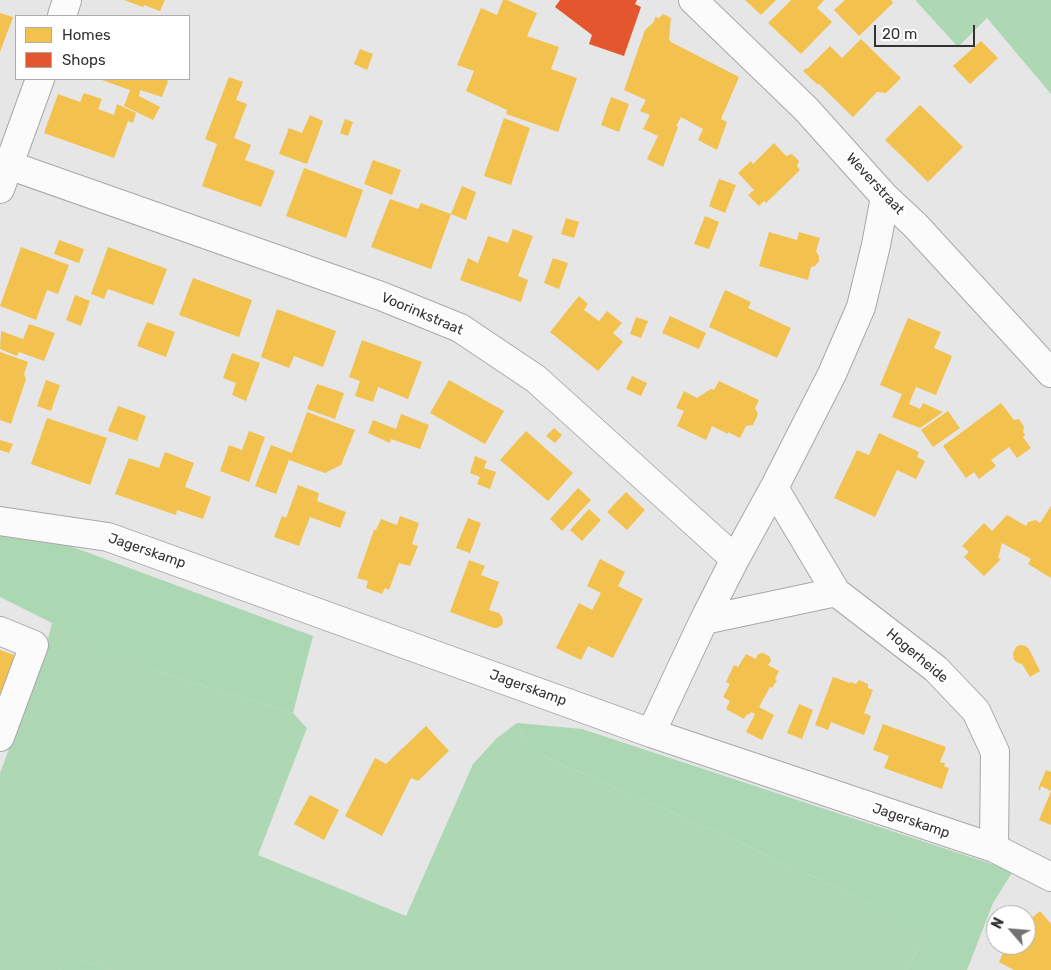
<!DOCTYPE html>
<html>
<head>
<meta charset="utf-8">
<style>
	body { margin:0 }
	#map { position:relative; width:1051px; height:970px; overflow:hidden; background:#e6e6e7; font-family:Rubik,sans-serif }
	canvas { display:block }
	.legend { position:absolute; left:15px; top:15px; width:175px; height:65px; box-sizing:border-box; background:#fff; border:1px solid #adadae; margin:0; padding:6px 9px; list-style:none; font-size:15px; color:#333334 }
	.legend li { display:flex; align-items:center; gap:10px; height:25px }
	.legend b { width:25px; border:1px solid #adadae }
	.north { position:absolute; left:986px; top:905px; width:50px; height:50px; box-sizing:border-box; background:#fff; border:1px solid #adadae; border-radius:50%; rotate:297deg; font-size:14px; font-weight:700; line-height:20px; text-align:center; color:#333334 }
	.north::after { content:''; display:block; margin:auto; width:18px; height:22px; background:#727273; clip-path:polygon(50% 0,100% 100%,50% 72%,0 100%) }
	.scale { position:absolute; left:874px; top:25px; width:101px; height:22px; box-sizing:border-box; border:2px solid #333334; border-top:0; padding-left:6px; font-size:15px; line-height:18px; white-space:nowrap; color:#333334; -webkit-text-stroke:4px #fff; paint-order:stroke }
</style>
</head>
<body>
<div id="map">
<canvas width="1051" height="970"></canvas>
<ul class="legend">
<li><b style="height:14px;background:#f2c14e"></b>Homes</li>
<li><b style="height:14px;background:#e4572e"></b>Shops</li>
</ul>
<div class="north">N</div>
<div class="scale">20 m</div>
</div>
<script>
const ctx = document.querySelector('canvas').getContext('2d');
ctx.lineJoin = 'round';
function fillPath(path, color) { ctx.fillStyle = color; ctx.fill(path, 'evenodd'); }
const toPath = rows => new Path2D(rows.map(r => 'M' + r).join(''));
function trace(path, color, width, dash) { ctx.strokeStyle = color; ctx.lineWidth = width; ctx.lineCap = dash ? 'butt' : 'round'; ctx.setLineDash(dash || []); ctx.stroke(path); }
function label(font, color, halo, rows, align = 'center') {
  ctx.font = font + ' Rubik,sans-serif'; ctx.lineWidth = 5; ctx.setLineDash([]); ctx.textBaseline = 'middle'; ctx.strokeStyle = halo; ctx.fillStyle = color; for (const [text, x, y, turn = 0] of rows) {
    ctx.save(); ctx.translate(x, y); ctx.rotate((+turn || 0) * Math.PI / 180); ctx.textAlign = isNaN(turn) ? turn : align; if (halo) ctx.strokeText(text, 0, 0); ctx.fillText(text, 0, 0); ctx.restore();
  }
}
fillPath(toPath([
	[917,0,1051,0,1051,94,987,18,958,47,916,1],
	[52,623,151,669,293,713,307,728,258,855,406,916,473,764,497,738,517,723,528,743,550,759,725,835,846,892,925,931,918,949,907,970,109,970,82,961,65,961,60,970,0,970,0,773,43,658]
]), '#add8b3');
fillPath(toPath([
	[0,536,70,546,313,636,293,713,151,669,76,635,0,597],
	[517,723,582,729,1013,871,993,903,967,970,907,970,918,949,924,931,846,892,725,835,550,759,528,743],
	[65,961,82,961,109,970,60,970]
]), '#abd7b2');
fillPath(toPath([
	[124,0,165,0,160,11,144,5,143,7],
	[503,0,507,0,537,13,527,36,559,47,551,69,577,78,558,132,506,114,507,110,466,91,474,71,457,65,481,8,497,15],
	[745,0,776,0,761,15],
	[791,0,824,0,817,8,832,22,801,54,768,23],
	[845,0,891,0,893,3,859,36,834,10],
	[0,13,13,17,0,52],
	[663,14,671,18,669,39,671,42,739,77,721,119,727,122,717,150,698,140,703,129,681,117,676,126,678,127,663,167,647,159,658,136,643,129,650,115,640,111,646,100,624,90,645,30,654,22,655,17,659,18],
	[861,39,901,78,886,93,877,92,853,117,819,84,818,85,803,71,806,68,807,69,830,46,842,58],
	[981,41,998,58,970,84,953,66],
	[360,49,373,54,367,70,354,64],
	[229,77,243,82,236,100,247,104,234,138,251,145,245,160,275,171,261,207,202,186,217,144,205,139],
	[99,79,164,79,168,81,162,97,140,90,139,96,160,107,153,120,124,106,130,90],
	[84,93,102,99,98,109,114,115,117,104,136,113,133,123,128,121,114,158,44,133,58,94,80,102],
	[611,97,629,104,619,132,601,125],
	[920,105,963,147,928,182,885,140],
	[310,115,323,121,307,164,279,154,289,128,302,133],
	[504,118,530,128,511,185,484,176],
	[345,119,353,122,348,136,340,133],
	[774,143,786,156,792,154,799,161,797,166,800,170,766,203,764,201,759,206,748,195,754,190,738,173,751,161,753,164],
	[373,160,401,170,392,195,364,184],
	[304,168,363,190,346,238,286,216],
	[719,179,736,185,725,213,709,206],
	[462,186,476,192,466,220,451,214],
	[390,199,418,209,421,203,451,214,431,269,371,247],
	[705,216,719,222,709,249,694,244],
	[566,218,579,222,574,238,561,234],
	[513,229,533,236,518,276,528,280,521,302,460,280,468,258,478,263,488,236,508,243],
	[769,232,797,240,799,232,820,238,816,251,819,256,819,261,815,266,811,267,808,280,759,266],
	[59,240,84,249,79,263,54,254],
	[21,247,69,265,58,294,47,290,36,320,0,306],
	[108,247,167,269,153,305,108,289,104,299,91,294],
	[553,258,568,263,559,289,544,283],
	[193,278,252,300,239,337,179,315],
	[725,290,751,302,748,308,791,328,777,358,709,327],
	[75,295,90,301,81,326,66,320],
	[579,296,588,304,584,310,599,321,607,311,622,323,613,333,623,342,598,371,550,332],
	[277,309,336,331,323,367,294,356,289,368,261,357],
	[670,316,706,333,699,349,662,333],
	[636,317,648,321,641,338,630,334],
	[908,318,941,332,934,348,952,356,936,395,916,387,909,404,920,409,923,403,943,412,920,428,892,417,902,394,880,385],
	[147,322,175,332,166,357,137,346],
	[29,324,55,333,44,361,19,352,17,356,0,349,1,331,23,339],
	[362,340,422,362,408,399,378,387,373,402,355,396,360,381,349,377],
	[0,352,28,362,24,374,26,379,11,424,0,420],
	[232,353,260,363,246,401,232,395,236,383,223,378],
	[632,376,647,383,641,396,626,389],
	[46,380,60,385,51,411,37,406],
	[449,380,504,411,485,444,430,413],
	[719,381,759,400,755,408,758,414,753,425,746,426,740,438,728,432,728,434,712,426,706,440,677,426,684,411,676,408,684,391,697,398,711,389,714,390],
	[317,384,344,393,335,419,307,409],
	[1001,403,1014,420,1019,419,1024,427,1023,432,1025,435,1023,437,1031,448,1017,458,1009,447,991,460,996,466,979,479,974,472,966,478,943,446],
	[118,406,146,416,137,441,108,431],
	[948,411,960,428,933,447,921,430],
	[307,412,355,430,341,465,325,473,289,460,276,494,255,486,271,445,292,453],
	[401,414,429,425,420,449,391,439,390,443,368,433,373,420,396,429],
	[47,418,107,438,90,485,31,464],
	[554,428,562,435,555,443,546,436],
	[249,431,265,437,249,482,220,471,229,445,242,450],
	[526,431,573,473,548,501,500,460],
	[879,433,919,452,917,457,925,461,916,479,897,470,875,517,834,498,857,450,869,455],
	[0,440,13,444,9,453,0,450],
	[165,452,194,463,185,487,211,497,203,519,177,510,176,515,115,494,129,458,159,468],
	[475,456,487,461,484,468,496,472,490,489,477,484,480,477,470,473],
	[298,485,319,493,317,501,346,512,340,528,310,517,299,546,274,537,282,516,286,518],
	[578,488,591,500,562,531,550,519],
	[626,492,645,510,627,530,607,512],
	[1051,506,1051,578,1028,564,1031,559,1002,543,998,558,1001,559,984,576,964,557,969,552,962,546,984,523,992,531,1007,515,1026,526,1028,522,1036,520,1040,523],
	[589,509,601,520,582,541,570,530],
	[400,516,419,523,412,544,418,546,410,566,399,563,389,590,385,588,382,594,366,588,368,581,357,578,374,530,376,530,381,519,397,525],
	[468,518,481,523,470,553,456,548],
	[600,559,625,572,618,586,643,599,613,658,588,646,581,660,556,648,579,603,592,610,601,593,587,586],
	[469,560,485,566,481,575,499,582,489,610,499,613,502,617,503,621,502,625,497,628,494,628,450,612],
	[1020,645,1026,646,1029,649,1040,671,1030,677,1022,664,1018,663,1014,660,1013,653,1016,647],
	[0,650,17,656,13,662,0,696],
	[763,653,769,656,771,661,768,665,779,671,775,679,777,680,772,688,770,687,759,707,774,715,762,740,746,732,755,714,751,712,749,715,747,714,744,719,726,709,730,701,723,697,730,684,726,682,734,665,738,667,746,654,756,659,758,654],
	[833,677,850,683,851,682,856,684,859,680,868,684,868,688,873,690,864,713,871,716,864,735,831,722,828,730,815,725],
	[799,704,813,710,802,739,787,733],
	[883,724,946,747,940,762,945,763,944,766,949,768,942,789,884,768,889,756,873,750],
	[426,726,449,751,418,781,411,778,382,836,345,816,375,758,386,764],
	[1046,770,1051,772,1051,791,1041,786,1040,790,1038,789],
	[1051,791,1051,825,1039,820],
	[310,795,339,810,324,840,294,824],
	[1040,911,1051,924,1051,970,1014,970,999,962,1007,945,1026,945,1026,923]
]), '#f2c14e');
fillPath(toPath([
	[560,0,637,0,635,4,641,7,624,56,589,44,592,35,555,7]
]), '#e4572e');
const minor = toPath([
	[693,0,806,109,885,197,915,225,1051,373],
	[62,16,67,0],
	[0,162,381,296,460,328,536,379,735,559,704,620],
	[0,189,40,79],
	[885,197,876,245,861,307,832,374,774,488,836,592,936,669,976,711,995,752,994,848],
	[0,521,108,537,651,733,994,848,1051,877],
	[735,559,774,488],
	[0,631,34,645,0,737],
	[651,733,704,620,836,592]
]);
trace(minor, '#a8a8a9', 30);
trace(minor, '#fbfbfb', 28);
label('14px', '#333334', '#fff', [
	["Weverstraat",875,184,47],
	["Voorinkstraat",422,314,23],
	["Jagerskamp",147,551,19],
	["Hogerheide",917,656,40],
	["Jagerskamp",528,688,20],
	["Jagerskamp",911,821,19]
]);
</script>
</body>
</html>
